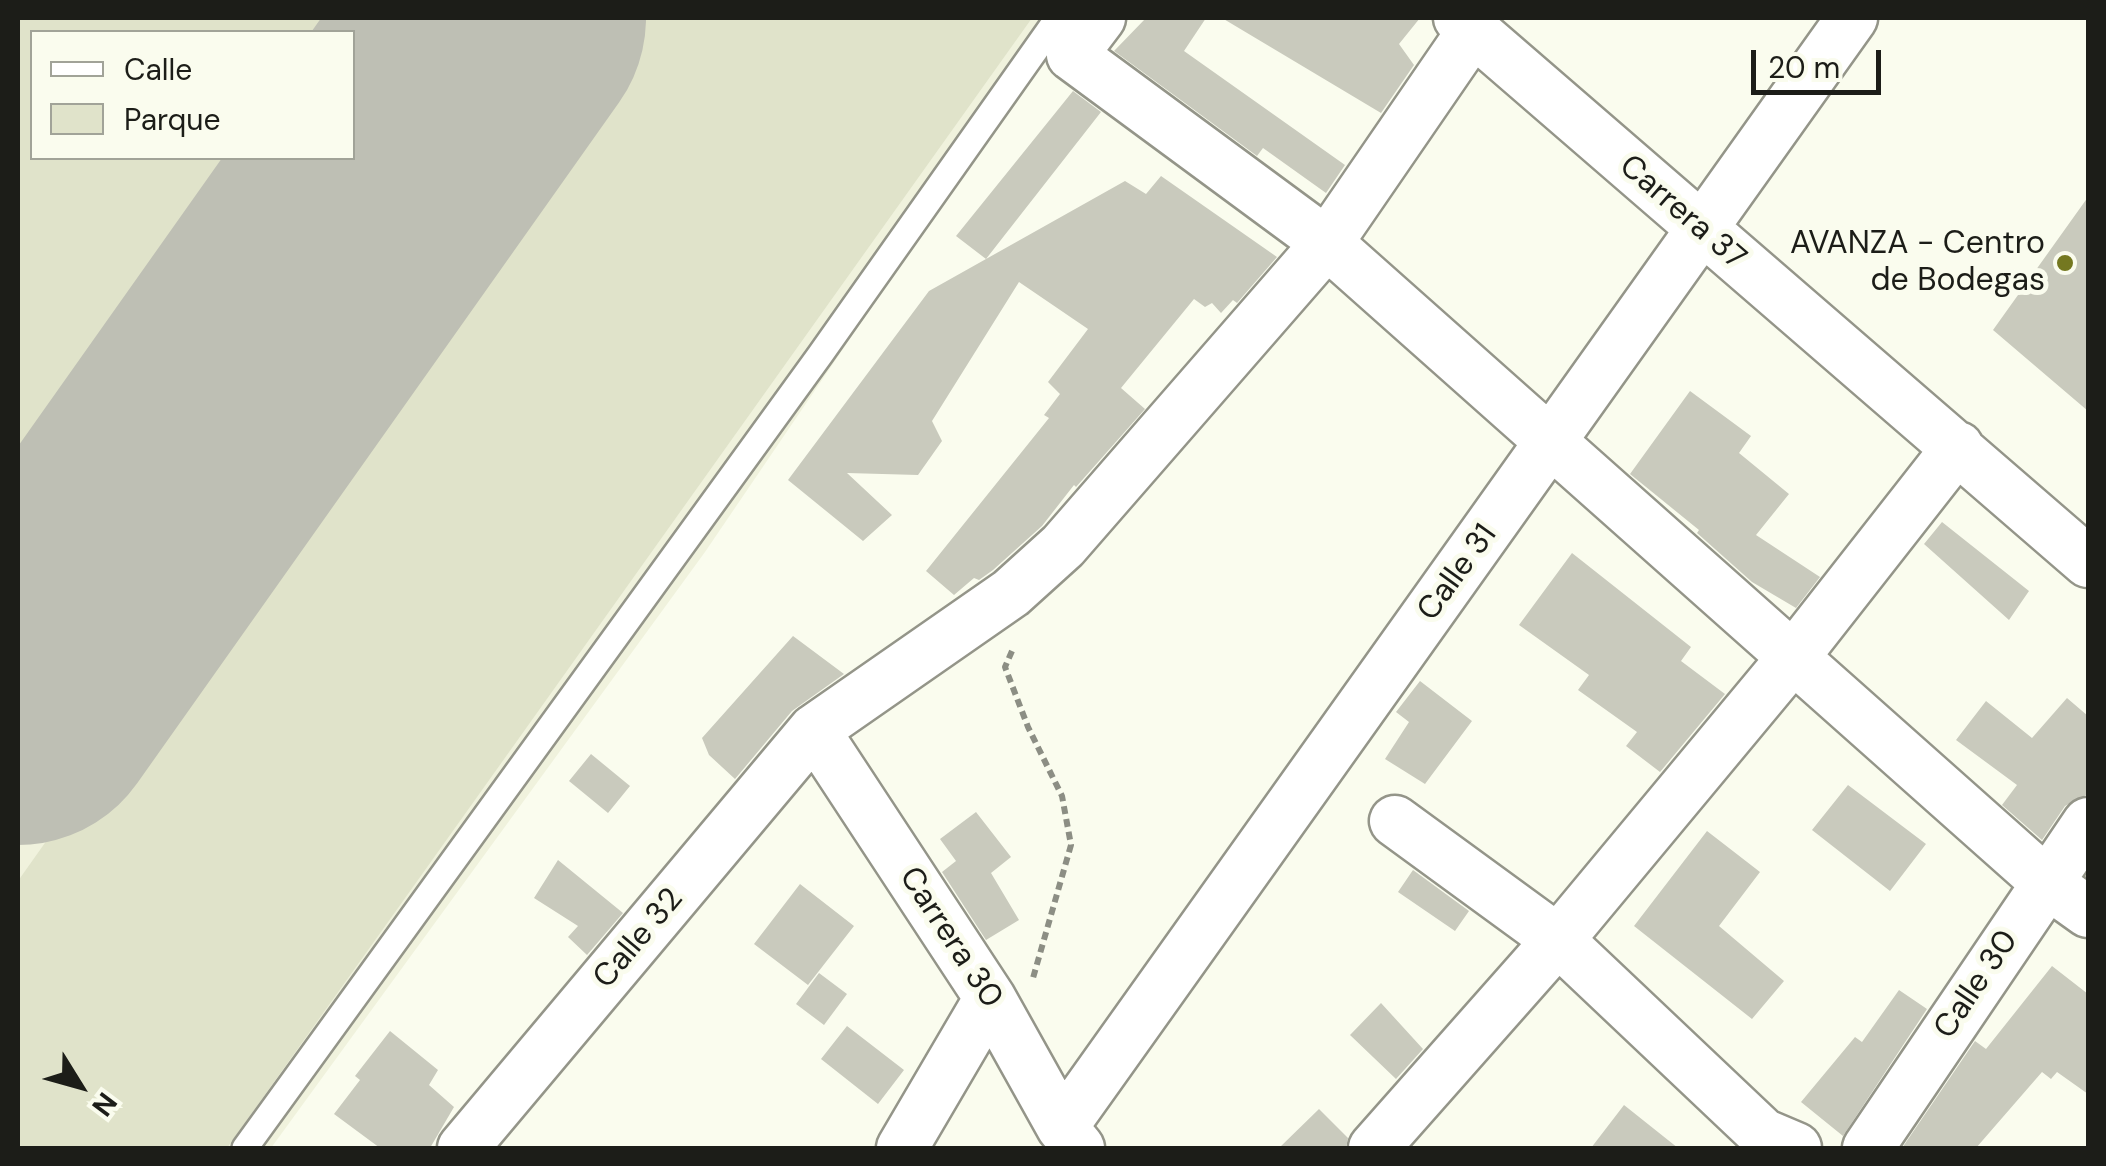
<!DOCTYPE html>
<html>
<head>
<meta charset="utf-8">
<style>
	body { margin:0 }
	#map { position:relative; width:2106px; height:1166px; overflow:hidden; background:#fafcee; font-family:"DM Sans",sans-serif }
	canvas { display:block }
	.frame { position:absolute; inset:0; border:20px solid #1c1d18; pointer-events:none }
	.legend { position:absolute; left:30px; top:30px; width:325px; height:130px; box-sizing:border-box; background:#fafcee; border:2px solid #a1a398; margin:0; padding:12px 18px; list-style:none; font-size:30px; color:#1c1d18 }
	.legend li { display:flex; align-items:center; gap:20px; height:50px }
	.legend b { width:50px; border:2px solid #a1a398 }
	.north { position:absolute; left:30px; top:1036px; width:100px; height:100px; -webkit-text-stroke:8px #fafcee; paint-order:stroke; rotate:127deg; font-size:28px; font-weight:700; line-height:40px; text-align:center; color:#1c1d18 }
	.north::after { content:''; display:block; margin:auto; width:35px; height:45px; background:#1c1d18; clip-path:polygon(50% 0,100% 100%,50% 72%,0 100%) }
	.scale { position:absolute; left:1751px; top:50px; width:130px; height:45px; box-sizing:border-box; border:5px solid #1c1d18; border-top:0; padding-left:12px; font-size:30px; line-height:35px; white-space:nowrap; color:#1c1d18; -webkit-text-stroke:8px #fafcee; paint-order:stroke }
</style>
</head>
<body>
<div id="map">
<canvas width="2106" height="1166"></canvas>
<div class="frame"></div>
<ul class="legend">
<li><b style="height:12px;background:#fff"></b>Calle</li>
<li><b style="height:28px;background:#e0e3ca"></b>Parque</li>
</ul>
<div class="north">N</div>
<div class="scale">20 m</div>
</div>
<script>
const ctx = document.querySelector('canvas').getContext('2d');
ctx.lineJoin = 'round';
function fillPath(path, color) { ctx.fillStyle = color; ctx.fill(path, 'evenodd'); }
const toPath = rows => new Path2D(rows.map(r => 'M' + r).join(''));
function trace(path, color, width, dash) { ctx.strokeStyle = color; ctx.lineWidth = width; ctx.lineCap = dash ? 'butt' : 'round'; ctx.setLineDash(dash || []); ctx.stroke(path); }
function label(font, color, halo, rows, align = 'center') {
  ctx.font = font + ' "DM Sans",sans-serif'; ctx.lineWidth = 10; ctx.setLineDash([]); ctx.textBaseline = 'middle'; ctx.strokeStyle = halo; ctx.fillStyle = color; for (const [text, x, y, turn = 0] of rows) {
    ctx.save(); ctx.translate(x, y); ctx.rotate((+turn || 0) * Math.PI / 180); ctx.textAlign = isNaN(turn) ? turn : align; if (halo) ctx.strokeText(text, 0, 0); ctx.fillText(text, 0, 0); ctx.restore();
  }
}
fillPath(toPath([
	[18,18,1075,18,998,121,705,552,271,1148,18,1148],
	[32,32,352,32,352,158,32,158]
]), '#f0f2dd');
fillPath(toPath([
	[18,18,387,18,353,67,352,32,32,32,32,158,288,158,18,540],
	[629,18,1032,18,227,1148,18,1148,18,881]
]), '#e0e3ca');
trace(toPath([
	[18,699,500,18]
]), '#bebfb4', 292);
fillPath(toPath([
	[1146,18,1206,18,1184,51,1345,165,1326,193,1263,148,1257,156,1114,51],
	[1222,18,1420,18,1399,44,1414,65,1381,113],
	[1073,91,1101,112,986,259,956,236],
	[1161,176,1277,257,1237,303,1233,300,1221,313,1212,303,1205,307,1194,299,1121,388,1145,409,1076,487,1074,485,1042,526,993,570,979,580,974,578,954,595,926,571,1049,418,1044,415,1060,394,1048,382,1088,329,1019,282,932,421,942,441,918,475,847,473,892,515,863,541,788,480,929,291,1125,181,1146,194],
	[2088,197,2088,411,1993,330],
	[1690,391,1751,436,1739,453,1789,494,1756,535,1820,577,1796,608,1752,582,1697,533,1699,530,1630,474],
	[1942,522,2029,591,2009,620,1924,544],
	[1572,553,1691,647,1681,661,1725,694,1660,772,1626,746,1637,732,1578,690,1589,675,1519,625],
	[793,636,844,674,792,711,735,779,709,755,702,738],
	[1420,681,1472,721,1425,784,1385,759,1409,722,1396,712],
	[2067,698,2088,716,2088,794,2065,806,2042,840,2002,805,2017,785,1956,740,1986,701,2032,738],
	[591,754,630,786,608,813,569,781],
	[1848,785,1926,844,1890,891,1812,830],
	[976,812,1011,857,991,873,1019,920,986,940,942,872,956,861,940,839],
	[1707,831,1760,872,1719,926,1784,981,1752,1019,1634,926],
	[558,860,623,913,587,955,568,937,578,926,534,898],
	[1413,870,1469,911,1455,931,1398,892],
	[800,884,854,926,808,985,754,944],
	[2052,966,2088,994,2088,1094,2057,1072,2051,1079,2042,1072,1976,1148,1902,1148,1975,1041,1986,1049],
	[819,973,847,994,824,1025,796,1004],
	[1899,990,1927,1009,1843,1136,1801,1102,1855,1037,1862,1042],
	[1381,1003,1423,1049,1396,1079,1350,1035],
	[847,1026,904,1070,878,1104,821,1059],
	[390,1031,438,1070,429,1085,454,1107,430,1148,380,1148,334,1114,360,1080,355,1076],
	[1624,1105,1678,1148,1591,1148],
	[1319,1109,1348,1138,1346,1148,1279,1148]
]), '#c9cabd');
const service = toPath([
	[245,1148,820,355,1058,18]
]);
const minor = toPath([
	[1100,18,1072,55,1327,243,2046,882,2088,912],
	[1459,18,2088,562],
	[814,730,990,998,1062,1127,1079,1148],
	[1395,821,1558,940,1763,1134,1796,1148],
	[1062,1127,1852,18],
	[463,1148,814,730,1011,593,1063,546,1327,243,1474,29],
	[902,1148,990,998],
	[1374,1148,1558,940,1795,655,1958,447],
	[1868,1148,2088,823]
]);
trace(service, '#949589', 30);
trace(minor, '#949589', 55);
trace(toPath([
	[1012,651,1005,667,1028,727,1062,796,1071,845,1033,978]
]), '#8c8e84', 6, [8, 5]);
trace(service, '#fff', 25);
trace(minor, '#fff', 50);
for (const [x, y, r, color] of [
	[2065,263,10,"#747820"]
]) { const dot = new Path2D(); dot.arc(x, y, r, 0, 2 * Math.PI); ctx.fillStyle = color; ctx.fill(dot); trace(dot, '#fafcee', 4); }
label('32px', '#1c1d18', '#fafcee', [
	["Carrera 37",1682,213,41],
	["Calle 31",1458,573,-54],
	["Carrera 30",950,938,57],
	["Calle 32",639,939,-50],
	["Calle 30",1977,985,-56]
]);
label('32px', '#1c1d18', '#fafcee', [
	["AVANZA - Centro",2045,245],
	["de Bodegas",2045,282]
], 'right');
</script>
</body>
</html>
